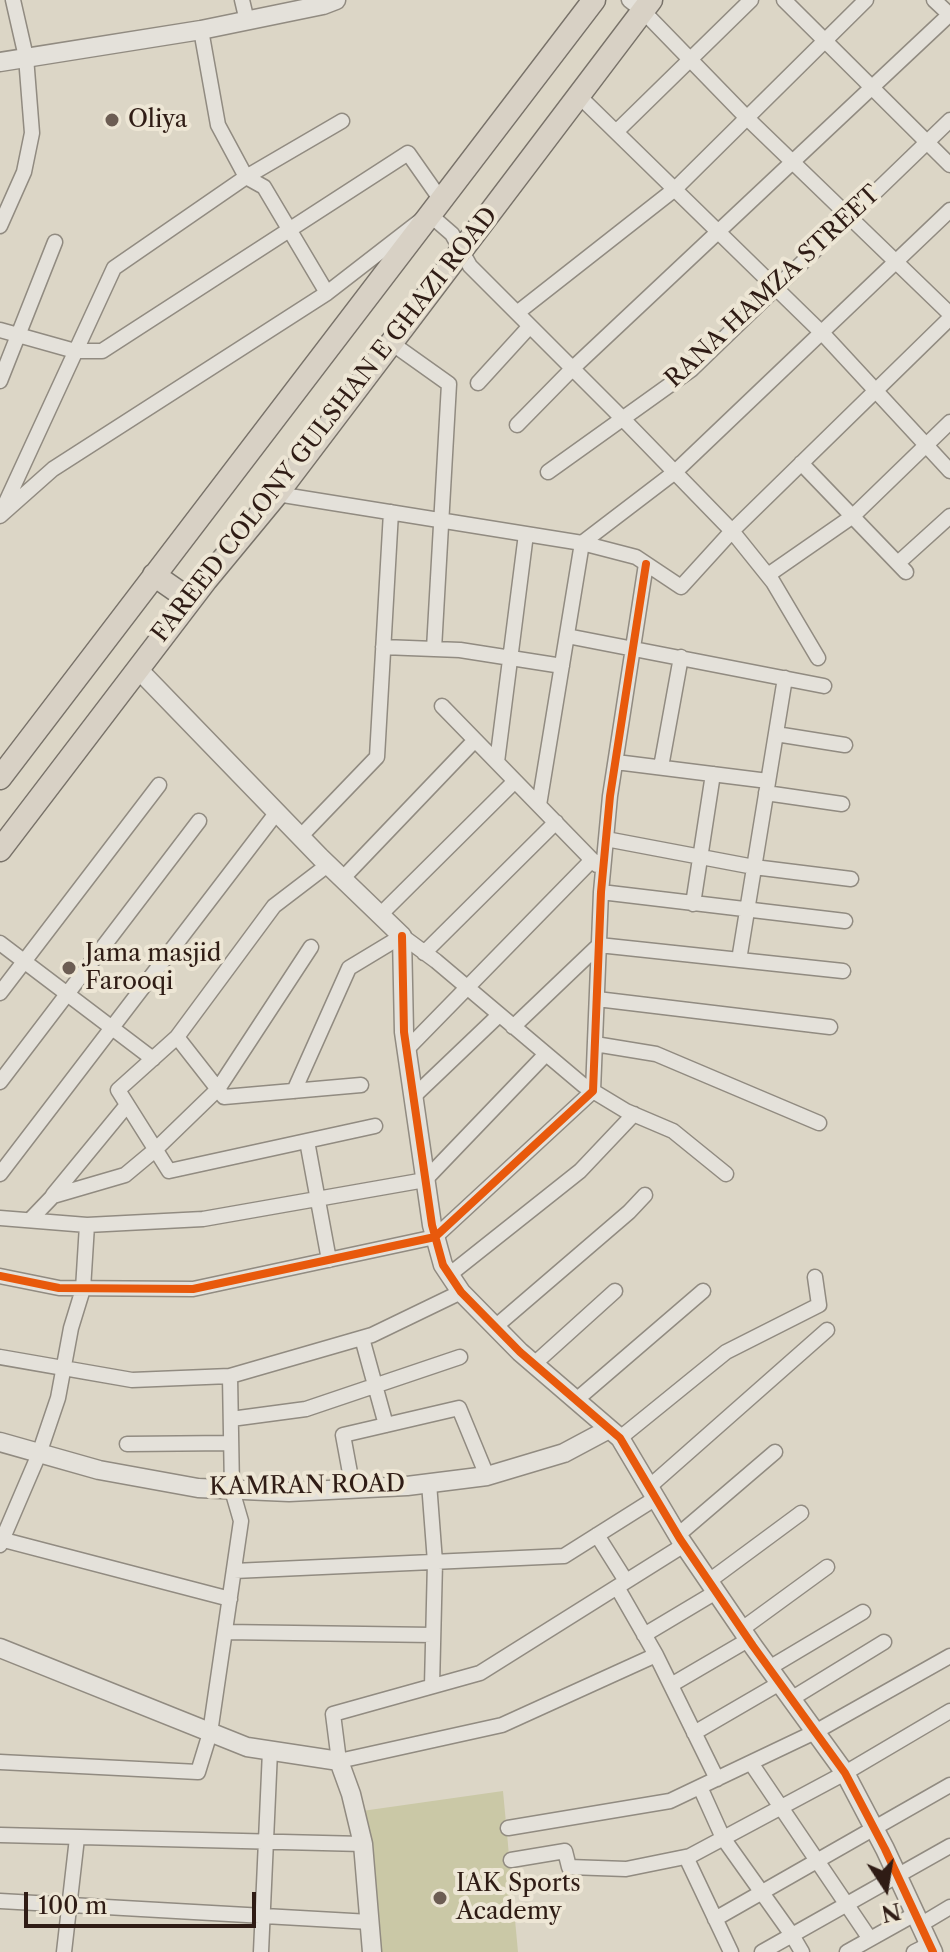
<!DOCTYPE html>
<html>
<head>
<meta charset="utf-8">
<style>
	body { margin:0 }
	#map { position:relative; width:950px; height:1952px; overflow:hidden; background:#dcd6c6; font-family:"Libre Caslon Text",serif }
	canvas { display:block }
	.north { position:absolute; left:846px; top:1848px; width:80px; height:80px; -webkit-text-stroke:6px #ede6d5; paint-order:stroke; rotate:168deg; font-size:22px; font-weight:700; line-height:32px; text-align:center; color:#2f1c15 }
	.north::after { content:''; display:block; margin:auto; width:28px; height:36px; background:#2f1c15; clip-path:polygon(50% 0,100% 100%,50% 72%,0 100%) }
	.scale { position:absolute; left:24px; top:1892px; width:232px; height:36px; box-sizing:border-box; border:4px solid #2f1c15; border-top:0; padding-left:10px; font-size:24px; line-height:28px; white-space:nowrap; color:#2f1c15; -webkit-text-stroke:6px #ede6d5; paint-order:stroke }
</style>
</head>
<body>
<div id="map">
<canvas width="950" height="1952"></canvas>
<div class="north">N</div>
<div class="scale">100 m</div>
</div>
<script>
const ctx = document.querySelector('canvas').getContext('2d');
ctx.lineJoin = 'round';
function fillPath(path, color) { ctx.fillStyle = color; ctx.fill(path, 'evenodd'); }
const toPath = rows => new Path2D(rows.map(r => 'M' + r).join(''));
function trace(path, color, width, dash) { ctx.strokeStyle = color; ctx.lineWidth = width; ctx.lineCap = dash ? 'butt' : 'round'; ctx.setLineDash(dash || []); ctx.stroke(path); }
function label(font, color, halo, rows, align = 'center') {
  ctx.font = font + ' "Libre Caslon Text",serif'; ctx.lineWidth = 8; ctx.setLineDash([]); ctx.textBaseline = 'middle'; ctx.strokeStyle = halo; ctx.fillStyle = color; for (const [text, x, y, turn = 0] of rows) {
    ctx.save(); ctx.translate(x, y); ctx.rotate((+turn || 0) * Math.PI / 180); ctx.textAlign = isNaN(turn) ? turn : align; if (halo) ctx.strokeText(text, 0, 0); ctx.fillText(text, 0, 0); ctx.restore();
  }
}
fillPath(toPath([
	[503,1791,518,1952,372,1952,355,1812]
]), '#cac8a6');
const minor = toPath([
	[242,0,247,21],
	[629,0,643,11,747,118,950,314],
	[784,0,950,165],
	[934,0,950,15],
	[201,30,218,125,246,177,264,187,327,293],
	[578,95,826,337,950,471],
	[616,132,751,0],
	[0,226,24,172,32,133,26,57,13,0],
	[517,313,675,189,866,0],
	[0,330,75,351,102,351,408,153,441,200],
	[390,342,449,384,434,649],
	[0,381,55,242],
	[478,383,530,326],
	[517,425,573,368,950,14],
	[801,463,906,572],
	[548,472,692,369,950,120],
	[277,494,582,543,636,557,681,587,732,531,950,318],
	[2,511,114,268,246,177,342,121],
	[0,516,53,469,327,293,429,214,452,234,470,266,624,420,732,531,773,582,818,658],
	[898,563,950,516],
	[768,575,853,516,950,422],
	[567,636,824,686],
	[383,647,460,650,562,666],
	[442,706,597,865],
	[776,734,845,745],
	[497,762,526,534],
	[616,762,768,781],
	[661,767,681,657],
	[766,793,842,804],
	[539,805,582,543,675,472,950,210],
	[301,836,377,757,391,512],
	[606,839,754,867,851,879],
	[329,864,274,906,177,1037,118,1090,169,1171,375,1126],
	[343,878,475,740],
	[601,892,845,921],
	[693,904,713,774],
	[380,915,515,781],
	[0,943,153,1059],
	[424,953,556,822],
	[739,960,785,678],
	[0,993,159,785],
	[597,999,830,1027],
	[513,1027,599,945,843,971],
	[177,1037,224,1097,361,1085],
	[595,1044,656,1054,819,1123],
	[407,1049,592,860],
	[0,1082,199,821],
	[294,1091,349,968,402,936,436,961,583,1085,626,1111,673,1131,726,1174],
	[413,1097,499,1015],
	[307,1141,329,1260],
	[0,1174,277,812],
	[53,1195,127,1105],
	[0,1218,87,1225,203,1219,425,1180,545,1055],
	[30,1220,53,1196,125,1175,155,1150,218,1089,311,947],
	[449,1275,580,1171,634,1114],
	[0,1276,59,1288,193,1289,435,1237,593,1091,601,892,610,796,646,564],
	[495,1327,629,1212,645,1195],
	[362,1338,386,1425],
	[0,1357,132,1380,230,1376,372,1335,461,1292],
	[533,1365,615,1291],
	[575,1401,703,1291],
	[231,1419,306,1409,460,1357],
	[620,1438,726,1352,819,1305,815,1277],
	[127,1444,231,1443],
	[429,1483,435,1562,432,1686],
	[649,1487,827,1330],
	[353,1489,343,1435,459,1408,487,1476],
	[597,1535,626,1581],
	[678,1535,775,1452],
	[0,1539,230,1599],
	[0,1545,39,1454,58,1398,71,1328,83,1289,87,1225],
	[234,1571,564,1556,656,1498],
	[709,1581,801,1513],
	[617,1587,656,1655,717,1779],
	[742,1629,827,1567],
	[225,1632,433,1635],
	[644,1635,716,1592],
	[656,1655,502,1725,339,1761,333,1714,480,1673,684,1545],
	[769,1668,863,1612],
	[671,1685,748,1640],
	[791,1699,884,1642],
	[694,1733,780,1683],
	[0,1762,198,1772,210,1733,241,1521,232,1490,230,1376],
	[751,1763,870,1939],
	[700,1787,723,1838,792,1935,802,1952],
	[508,1828,670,1801,815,1732,950,1656],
	[0,1835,363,1844],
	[686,1857,731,1952],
	[511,1860,565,1851,569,1867,626,1869,690,1856,845,1773,950,1711],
	[0,1901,370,1922],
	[715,1919,950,1785],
	[920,1925,950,1907],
	[64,1952,77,1838],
	[261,1952,270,1751],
	[762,1952,950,1846],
	[847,1952,915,1914],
	[914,1952,930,1944]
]);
const tertiary = toPath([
	[0,62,201,30,323,5,336,0],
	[138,669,320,857,402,936,404,1032,432,1225,443,1265,461,1292,520,1352,620,1438,680,1539,753,1646,845,1773,885,1849,933,1952],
	[0,1442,99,1470,198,1488,289,1492,407,1486,487,1476,564,1453,609,1429],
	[0,1648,247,1747,339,1761,351,1794,363,1844,372,1952]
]);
const primary = toPath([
	[154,575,190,600],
	[0,778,594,0],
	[0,850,206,580,277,494,651,0]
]);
trace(minor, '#918b81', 17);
trace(tertiary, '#918b81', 21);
trace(primary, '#787269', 25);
trace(minor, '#e4e1da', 14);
trace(tertiary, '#e4e1da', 18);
trace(primary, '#d8d1c5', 22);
trace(toPath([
	[402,936,404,1032,432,1225,443,1265,461,1292,520,1352,620,1438,680,1539,753,1646,845,1773,885,1849,933,1952],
	[0,1276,59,1288,193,1289,435,1237,593,1091,601,892,610,796,646,564]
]), '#e8590c', 8);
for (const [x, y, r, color] of [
	[112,120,8,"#6c5d53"],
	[69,968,8,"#6c5d53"],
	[440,1898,8,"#6c5d53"]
]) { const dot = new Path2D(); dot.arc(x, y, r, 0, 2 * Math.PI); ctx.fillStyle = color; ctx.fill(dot); trace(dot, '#ede6d5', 3); }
label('24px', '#2f1c15', '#ede6d5', [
	["Oliya",128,120],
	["Jama masjid",85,954],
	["Farooqi",85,982],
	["IAK Sports",456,1884],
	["Academy",456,1912]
], 'left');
label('24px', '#2f1c15', '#ede6d5', [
	["RANA HAMZA STREET",773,287,-43],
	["FAREED COLONY GULSHAN E GHAZI ROAD",325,425,-52],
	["KAMRAN ROAD",307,1486,-1]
]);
</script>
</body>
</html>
